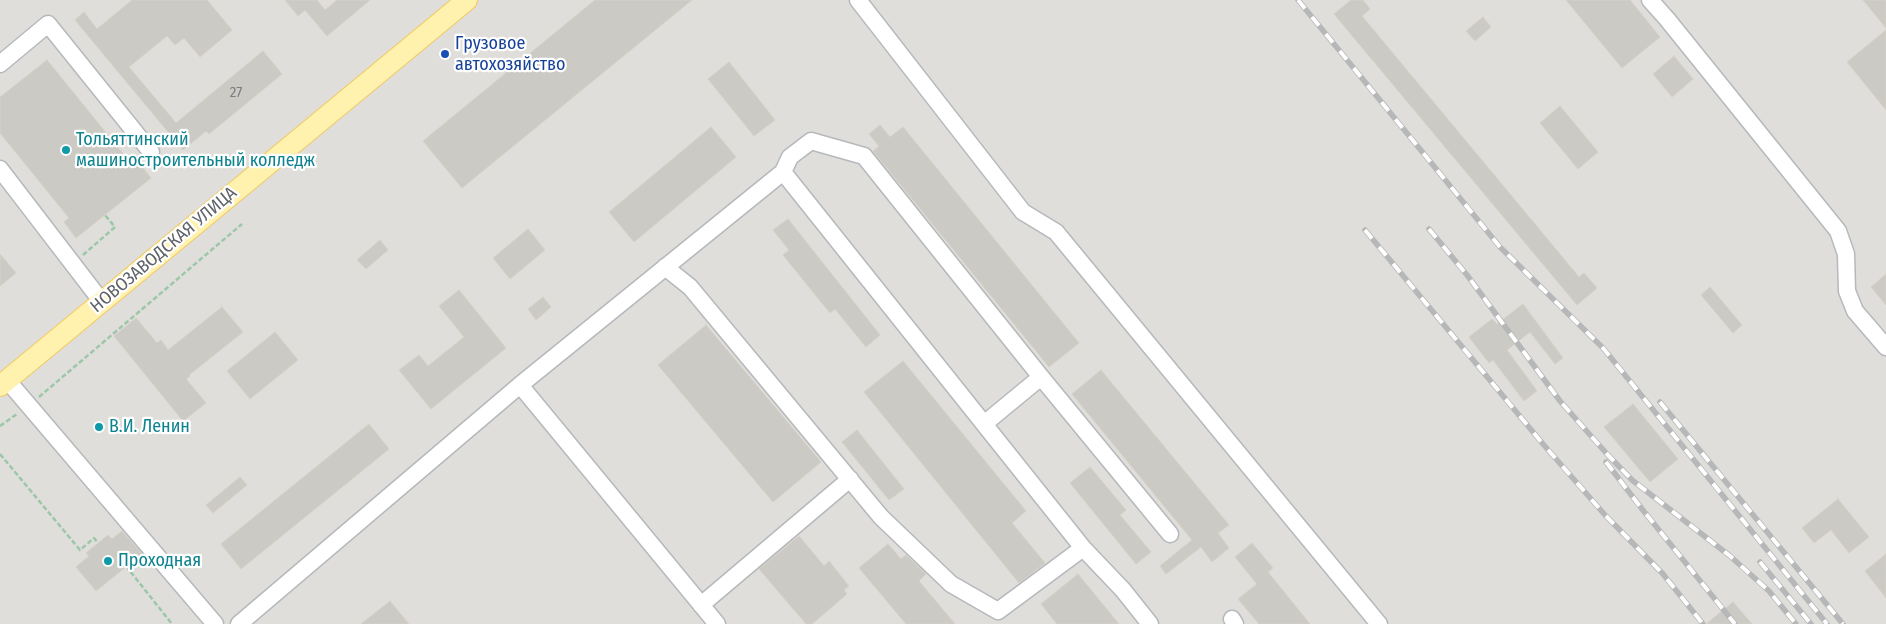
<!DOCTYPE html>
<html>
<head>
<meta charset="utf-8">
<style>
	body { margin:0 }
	canvas { display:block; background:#f1efe8 }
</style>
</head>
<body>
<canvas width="1886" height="624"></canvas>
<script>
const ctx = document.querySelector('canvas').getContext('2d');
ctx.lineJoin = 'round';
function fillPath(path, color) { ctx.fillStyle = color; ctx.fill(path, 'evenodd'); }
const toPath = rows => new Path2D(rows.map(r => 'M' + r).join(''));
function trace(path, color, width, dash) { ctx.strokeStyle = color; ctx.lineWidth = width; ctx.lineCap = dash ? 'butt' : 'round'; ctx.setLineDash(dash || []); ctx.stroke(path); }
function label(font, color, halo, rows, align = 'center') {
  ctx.font = font + ' "Fira Sans Condensed",sans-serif'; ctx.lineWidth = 4.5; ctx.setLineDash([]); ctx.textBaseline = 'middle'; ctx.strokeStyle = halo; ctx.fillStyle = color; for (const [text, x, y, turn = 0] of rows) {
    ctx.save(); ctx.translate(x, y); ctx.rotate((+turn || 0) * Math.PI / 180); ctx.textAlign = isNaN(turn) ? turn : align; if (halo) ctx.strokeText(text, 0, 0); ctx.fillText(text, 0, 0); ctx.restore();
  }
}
fillPath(toPath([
	[0,0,461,0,0,380],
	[477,0,1886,0,1886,624,0,624,0,386]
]), '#e0deda');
const building = toPath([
	[132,0,207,0,232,30,200,57,184,38,175,45,167,36,129,67,176,123,263,51,282,74,209,134,206,131,183,150,75,20,84,12,97,29,132,0],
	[285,0,317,0,325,10,337,0,370,0,327,36,305,10,298,16,285,0],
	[595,0,692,0,462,188,423,141,595,0],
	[1351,0,1363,0,1370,9,1362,16,1579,277,1584,273,1597,288,1577,305,1334,14,1351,0],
	[1566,0,1630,0,1660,37,1622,68,1566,0],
	[1863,0,1886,0,1886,28,1863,0],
	[1483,17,1491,27,1475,41,1466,31,1483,17],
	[1886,30,1886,110,1847,62,1886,30],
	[1674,56,1693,79,1672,97,1653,74,1674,56],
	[47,60,133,166,138,162,151,178,76,238,64,222,69,218,0,133,0,97,47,60],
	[729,62,775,120,754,136,708,79,729,62],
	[1560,106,1598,152,1578,169,1540,123,1560,106],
	[880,125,890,137,903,127,1079,343,1049,367,873,151,879,146,869,134,880,125],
	[711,127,736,157,634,242,609,212,711,127],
	[788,219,880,335,866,347,835,309,830,313,783,255,789,250,773,230,788,219],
	[528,229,545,250,510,279,493,258,528,229],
	[380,240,388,250,366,269,357,260,380,240],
	[0,254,16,273,0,286,0,254],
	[1886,274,1886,305,1871,287,1886,274],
	[1710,287,1742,325,1733,333,1701,295,1710,287],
	[459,290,506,348,431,409,399,370,419,355,428,366,464,337,439,306,459,290],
	[543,297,551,307,536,320,528,309,543,297],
	[1523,304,1563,358,1555,364,1530,332,1507,350,1537,391,1524,401,1493,360,1489,363,1469,337,1492,319,1497,324,1523,304],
	[222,307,243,332,189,375,190,376,186,379,206,403,183,421,114,336,136,318,157,343,161,340,168,350,222,307],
	[706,325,821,462,773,502,658,365,706,325],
	[275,332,298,360,250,399,227,371,275,332],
	[903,361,1026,511,1012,523,1045,563,1019,583,864,392,903,361],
	[1101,370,1229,525,1218,533,1229,548,1212,562,1201,547,1166,574,1160,566,1192,540,1072,394,1101,370],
	[1633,404,1678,459,1650,482,1604,427,1633,404],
	[369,424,389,449,241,569,221,544,369,424],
	[857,430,904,489,889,500,842,442,857,430],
	[1090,467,1126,510,1120,515,1151,552,1136,564,1070,483,1090,467],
	[240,477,247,485,213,513,206,505,240,477],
	[1838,499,1869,537,1849,553,1831,530,1814,543,1802,528,1838,499],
	[122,531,142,554,96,591,76,567,89,556,86,553,108,535,112,539,122,531],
	[799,536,824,566,829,561,849,586,844,590,847,594,812,624,806,624,759,569,799,536],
	[1252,543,1273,568,1268,572,1310,624,1259,624,1238,599,1257,584,1235,557,1252,543],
	[888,544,901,559,906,555,926,574,919,581,955,624,906,624,859,568,888,544],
	[1886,554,1886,598,1865,571,1886,554],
	[1078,574,1119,624,1057,624,1041,604,1078,574],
	[390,601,409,624,361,624,390,601],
	[1733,602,1752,624,1706,624,1733,602]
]);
fillPath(building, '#cccac5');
trace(building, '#d6d1c6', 1);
const minor = toPath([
	[858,0,1023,212,1056,232,1379,624],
	[1650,0,1667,19,1838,231,1846,254,1847,291,1855,311,1886,347],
	[0,64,48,24,151,152],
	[0,169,102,302],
	[783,172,790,157,811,141,864,156,1041,377,1170,534],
	[665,267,690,287,881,517,951,584,998,611,1083,548],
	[7,380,215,624],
	[520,385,717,624],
	[984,424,1041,377],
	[701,605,850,479],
	[1232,619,1235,624],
	[239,624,520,385,783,172,1083,548,1123,590,1150,624]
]);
const major = toPath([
	[0,386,467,0]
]);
trace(minor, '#b5b8bc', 19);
trace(major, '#f2c960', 22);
trace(toPath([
	[83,255,115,227,105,215],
	[39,397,242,224],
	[0,426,17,414],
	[0,454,80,550,94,538,98,543],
	[126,566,172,624]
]), '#9cc7a9', 2.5, [5, 2.5]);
trace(minor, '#fff', 16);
trace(major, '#fff2af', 20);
const rail = toPath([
	[1298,0,1500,247,1603,348,1827,624],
	[1429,229,1467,275,1560,401,1607,454,1632,480,1730,556,1769,591,1796,624],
	[1365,230,1543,444,1605,515,1663,574,1703,624],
	[1660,402,1843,624],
	[1606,462,1642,509,1735,624],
	[1760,562,1811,624]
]);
trace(rail, '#b6b7b8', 5.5);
trace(rail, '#fff', 4, [11]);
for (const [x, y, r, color] of [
	[445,54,5,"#1a4fb4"],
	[66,150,5,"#0f9aa8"],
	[99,427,5,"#0f9aa8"],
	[108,561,5,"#0f9aa8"]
]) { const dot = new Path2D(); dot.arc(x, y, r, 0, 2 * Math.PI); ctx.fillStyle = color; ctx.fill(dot); trace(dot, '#fff', 2); }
label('15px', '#7a7d7f', null, [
	["27",236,93]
]);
label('18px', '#164399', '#fff', [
	["Грузовое",455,44],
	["автохозяйство",455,65]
], 'left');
label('18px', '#0d838f', '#fff', [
	["Тольяттинский",76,140],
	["машиностроительный колледж",76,161],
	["В.И. Ленин",109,427],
	["Проходная",118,561]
], 'left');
label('18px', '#5f6368', '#fff', [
	["НОВОЗАВОДСКАЯ УЛИЦА",164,250,-40]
]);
</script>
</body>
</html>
